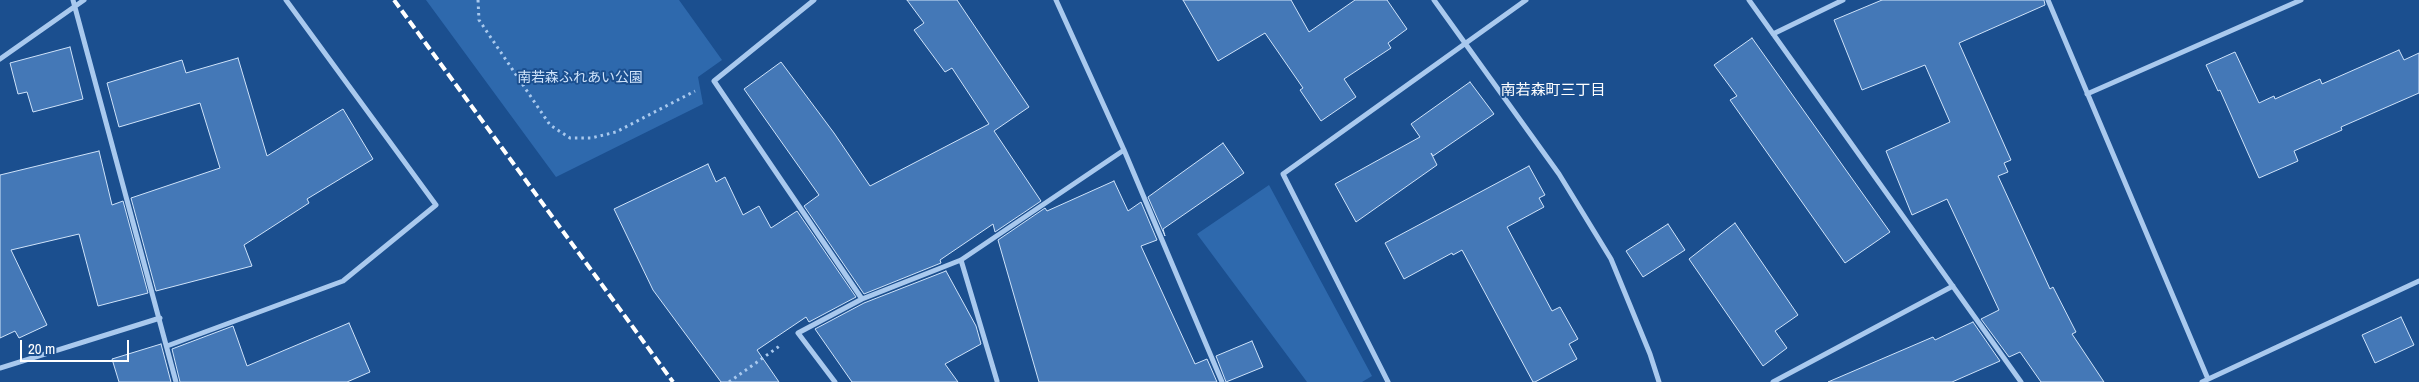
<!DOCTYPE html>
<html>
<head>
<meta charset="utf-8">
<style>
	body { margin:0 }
	#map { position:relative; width:2419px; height:382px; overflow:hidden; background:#1b4f8f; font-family:"Archivo Narrow",sans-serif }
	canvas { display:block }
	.scale { position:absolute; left:20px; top:340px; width:109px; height:22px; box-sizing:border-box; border:2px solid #fff; border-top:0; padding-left:6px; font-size:15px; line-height:18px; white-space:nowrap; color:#fff; -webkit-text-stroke:4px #1b4f8f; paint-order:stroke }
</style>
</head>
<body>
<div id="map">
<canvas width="2419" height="382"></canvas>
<div class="scale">20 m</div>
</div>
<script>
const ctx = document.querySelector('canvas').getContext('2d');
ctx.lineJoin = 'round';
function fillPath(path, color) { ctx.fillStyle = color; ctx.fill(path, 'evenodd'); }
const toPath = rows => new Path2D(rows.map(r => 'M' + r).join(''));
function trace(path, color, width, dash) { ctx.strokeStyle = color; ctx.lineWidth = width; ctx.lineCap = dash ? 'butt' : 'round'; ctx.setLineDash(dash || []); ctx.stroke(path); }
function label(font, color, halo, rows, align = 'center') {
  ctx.font = font + ' "Archivo Narrow","Noto Sans JP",sans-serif'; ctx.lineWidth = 4; ctx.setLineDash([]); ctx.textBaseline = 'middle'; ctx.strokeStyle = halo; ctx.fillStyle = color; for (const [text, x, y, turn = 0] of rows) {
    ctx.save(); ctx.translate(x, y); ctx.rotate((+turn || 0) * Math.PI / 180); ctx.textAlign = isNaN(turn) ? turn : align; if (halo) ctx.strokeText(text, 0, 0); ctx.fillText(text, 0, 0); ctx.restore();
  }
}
fillPath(toPath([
	[426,0,679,0,722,60,698,77,703,104,556,177],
	[1269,185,1372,376,1362,382,1307,382,1197,234]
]), '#2e69ad');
const building = toPath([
	[907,0,957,0,1029,107,994,131,1041,201,995,232,993,224,940,260,941,263,864,294,804,206,819,195,744,89,781,62,834,133,870,186,989,124,952,68,945,72,914,30,924,23,907,0],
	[1183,0,1291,0,1309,32,1355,0,1387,0,1407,29,1388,43,1391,48,1344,79,1356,97,1321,121,1300,90,1303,88,1265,33,1218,61,1183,0],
	[1882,0,2044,0,2045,5,1959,43,2011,160,2004,163,2008,172,1998,176,2050,289,2053,287,2076,332,2072,334,2104,382,2041,382,2020,352,2009,357,1981,319,1999,310,1947,199,1912,215,1886,151,1950,122,1925,65,1862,90,1834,20,1882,0],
	[1752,38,1890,232,1845,263,1730,100,1737,96,1714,65,1752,38],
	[70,47,83,99,33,112,27,92,18,94,10,63,70,47],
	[2399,50,2404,60,2419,53,2419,93,2341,127,2342,130,2294,151,2298,161,2259,178,2220,90,2218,91,2206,65,2235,52,2259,103,2274,96,2275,99,2320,79,2322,84,2399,50],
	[238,58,267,156,343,109,373,159,307,199,309,203,244,245,252,266,156,291,131,198,220,168,200,103,119,127,107,83,182,60,186,73,238,58],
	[1470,82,1494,114,1433,156,1431,153,1437,165,1356,222,1335,184,1420,137,1411,124,1470,82],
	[1223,143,1244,173,1163,229,1165,236,1148,197,1223,143],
	[99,151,112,205,123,201,148,293,98,306,79,234,11,250,47,325,19,338,15,331,0,338,0,175,99,151],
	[708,164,716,182,725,177,743,215,759,206,771,228,797,211,856,297,809,322,806,317,757,350,779,382,721,382,653,290,614,209,708,164],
	[1529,166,1545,195,1539,198,1544,207,1507,227,1552,311,1560,307,1578,339,1569,344,1577,359,1535,382,1533,382,1462,250,1453,255,1452,253,1404,279,1385,243,1529,166],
	[1114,181,1128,211,1141,202,1157,240,1141,246,1195,364,1207,359,1217,382,1039,382,998,240,1045,208,1047,211,1114,181],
	[1735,223,1798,315,1775,331,1787,348,1763,366,1689,259,1735,223],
	[1668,224,1685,250,1643,277,1626,251,1668,224],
	[946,271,976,326,981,344,945,364,958,382,852,382,815,329,864,303,946,271],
	[2401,317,2414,345,2375,363,2362,335,2401,317],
	[1973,322,2000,361,1952,382,1828,382,1933,337,1935,340,1973,322],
	[349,323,370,372,347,382,180,382,172,349,233,326,247,366,349,323],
	[1252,341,1263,367,1226,382,1216,356,1252,341],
	[161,344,171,382,119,382,112,359,161,344]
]);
fillPath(building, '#4478b7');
trace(building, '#cfe3fa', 1);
trace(toPath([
	[478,0,479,20,550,125,570,138,591,138,616,132,695,91],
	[729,382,781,345]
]), '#a9c9ee', 3, [2.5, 4]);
trace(toPath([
	[73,0,176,382],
	[814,0,714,81,862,299,961,260,1124,150],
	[1056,0,1124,150,1222,382],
	[1434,0,1559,174,1611,259,1650,354,1659,382],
	[1749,0,2021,382],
	[2048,0,2208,379],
	[1773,34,1843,0],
	[0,59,84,0],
	[2087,94,2301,0],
	[961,260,997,381],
	[167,346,343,281,436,205,286,0],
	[0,368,160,318],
	[835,382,798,333,862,299],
	[1388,382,1283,174,1526,0],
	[1773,382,1953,286],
	[2202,382,2419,281]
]), '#a9c9ee', 5);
trace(toPath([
	[394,0,673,382]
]), '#fff', 4, [9, 4]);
label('14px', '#cfe3fa', '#1b4f8f', [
	["南若森ふれあい公園",580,78]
]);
label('15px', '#fff', '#1b4f8f', [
	["南若森町三丁目",1553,91]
]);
</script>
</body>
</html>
